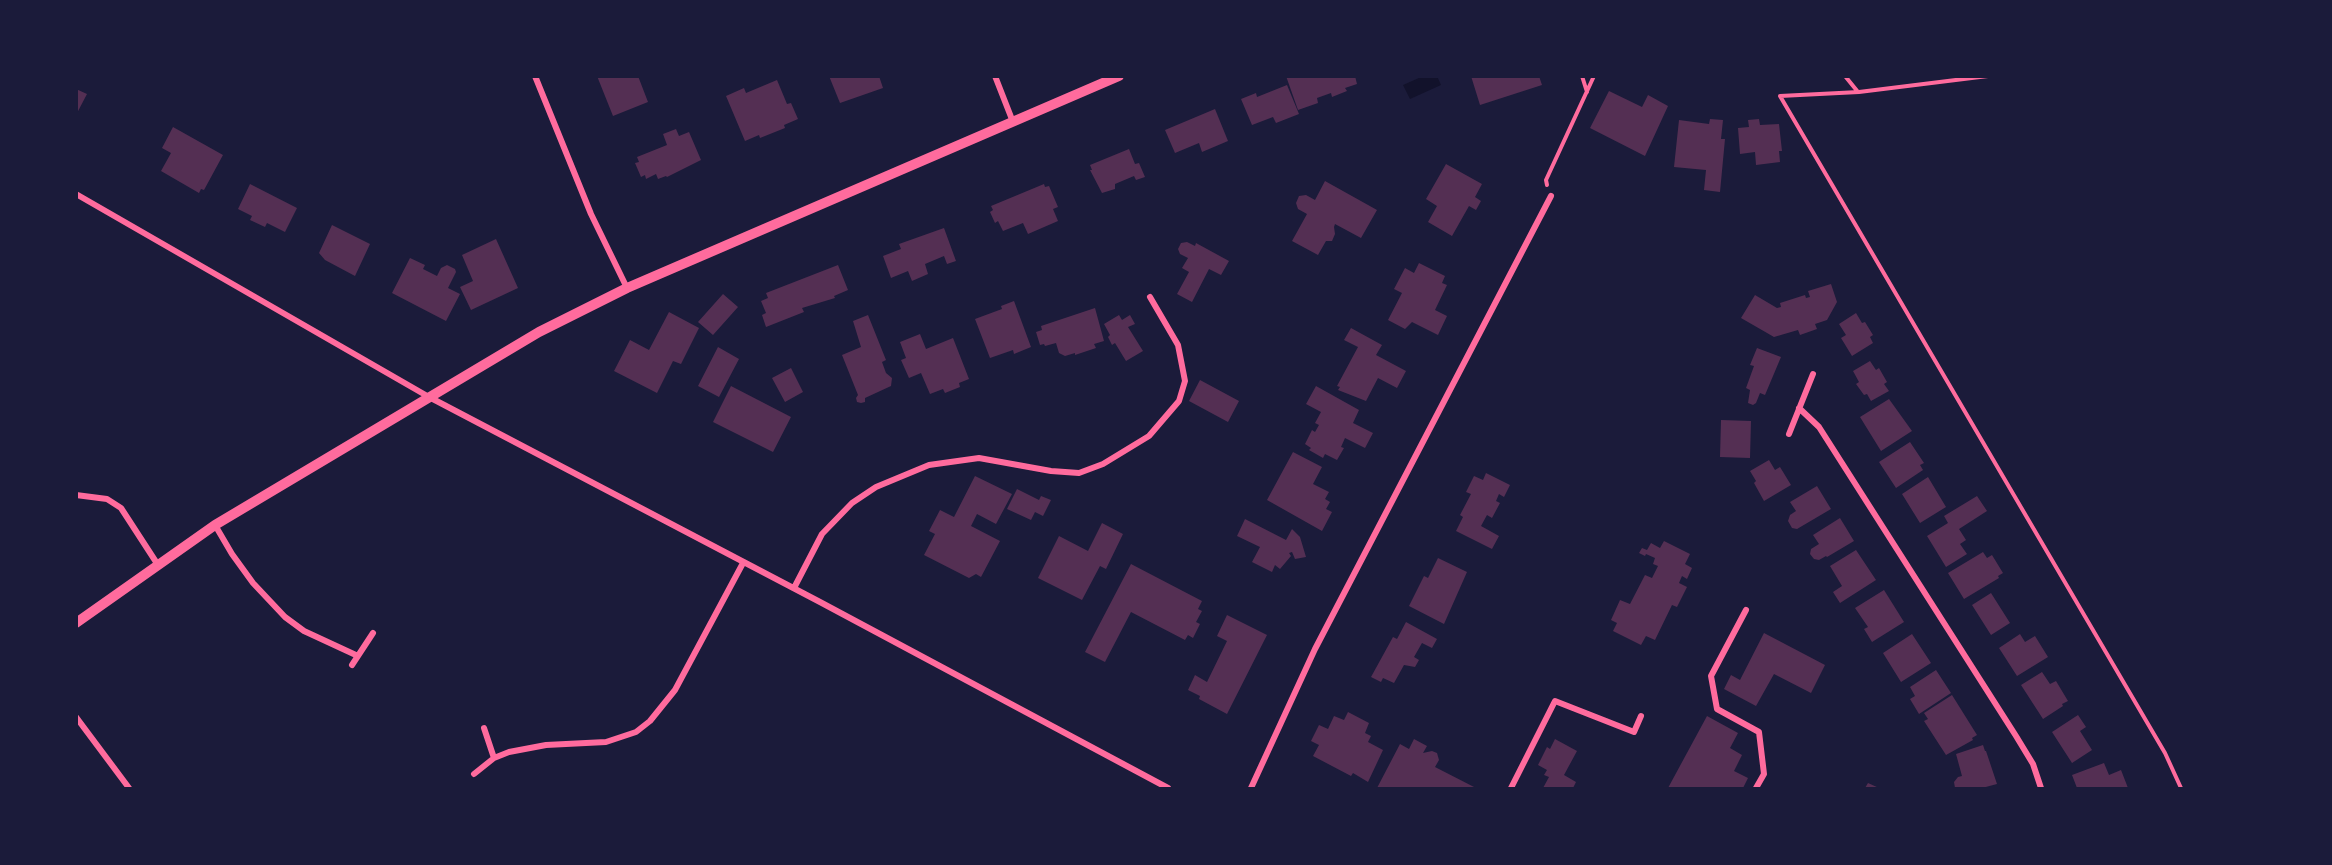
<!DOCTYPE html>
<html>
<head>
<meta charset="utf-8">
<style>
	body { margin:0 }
	#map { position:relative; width:2332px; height:865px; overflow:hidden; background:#1b1b3a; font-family:"Sofia Sans Condensed",sans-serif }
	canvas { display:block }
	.frame { position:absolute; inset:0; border:78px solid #1b1b3a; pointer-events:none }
</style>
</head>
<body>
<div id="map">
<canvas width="2332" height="865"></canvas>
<div class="frame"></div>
</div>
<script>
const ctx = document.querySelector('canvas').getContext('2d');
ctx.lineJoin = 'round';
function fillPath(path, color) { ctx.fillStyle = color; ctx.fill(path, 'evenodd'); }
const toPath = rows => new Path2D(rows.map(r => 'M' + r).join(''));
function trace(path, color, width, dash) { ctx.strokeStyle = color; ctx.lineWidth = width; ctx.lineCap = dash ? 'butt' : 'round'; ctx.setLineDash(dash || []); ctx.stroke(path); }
fillPath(toPath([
	[1437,76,1441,85,1410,99,1403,85,1421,77]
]), '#12122b');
fillPath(toPath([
	[597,76,638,76,648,102,613,116],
	[829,76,879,76,883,88,840,103],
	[1286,76,1355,76,1357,84,1345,88,1347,91,1332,97,1331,93,1317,98,1318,103,1298,110],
	[1471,76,1539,76,1542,85,1480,105],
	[777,80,787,104,791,103,798,119,784,125,785,128,760,138,759,135,745,141,726,96,744,88,746,93],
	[1287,85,1299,114,1276,123,1273,117,1252,125,1241,99,1256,93,1257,97],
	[76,89,87,94,76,115],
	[1609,91,1642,107,1648,95,1668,106,1645,156,1590,128],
	[1215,109,1228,141,1202,152,1199,143,1175,153,1165,130],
	[1710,119,1723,120,1721,139,1725,139,1720,192,1704,190,1706,170,1674,167,1679,120,1709,124],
	[1759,119,1760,125,1779,124,1782,151,1779,151,1780,162,1756,165,1755,152,1740,154,1738,128,1749,127,1748,120],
	[173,127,223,155,204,190,201,189,199,193,161,171,171,153,162,148],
	[676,129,679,136,689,132,701,160,667,177,666,176,658,179,656,174,646,179,645,175,641,177,635,163,639,162,637,157,667,145,663,134],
	[1129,149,1135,164,1139,163,1145,177,1136,180,1134,176,1115,184,1115,189,1102,193,1090,170,1092,170,1090,165],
	[1446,164,1482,184,1475,197,1481,201,1476,210,1469,206,1452,236,1428,222,1437,206,1426,199],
	[1325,181,1377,210,1361,238,1335,224,1334,227,1335,234,1332,241,1326,241,1318,255,1292,241,1307,214,1298,209,1296,203,1299,196,1306,195,1315,200],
	[250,184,297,208,285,232,267,223,265,227,250,220,252,216,238,209],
	[1044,184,1045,187,1049,186,1058,207,1053,209,1058,221,1028,234,1023,223,1003,231,998,221,995,223,990,212,993,210,991,206],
	[332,225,370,244,355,276,325,260,319,253],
	[944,228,956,261,947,264,944,256,925,264,928,274,912,281,908,271,891,278,883,256,901,249,899,244],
	[496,239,518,288,471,310,460,287,473,281,462,255],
	[1187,242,1195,246,1196,243,1229,261,1221,275,1209,269,1192,302,1177,294,1189,272,1182,268,1188,258,1180,254,1178,249,1181,243],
	[410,258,425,265,423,269,437,276,441,268,447,265,455,269,456,272,448,288,460,294,446,321,392,293],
	[1419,263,1445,276,1442,283,1447,285,1435,310,1447,316,1438,335,1412,322,1405,329,1388,320,1402,293,1394,289,1405,268,1414,273],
	[838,265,848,290,834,296,835,298,802,308,804,312,766,327,762,315,766,313,761,301,768,298,766,293],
	[1831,284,1837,302,1827,320,1815,324,1817,329,1800,335,1798,330,1774,337,1741,318,1755,295,1777,308,1781,307,1780,303,1805,295,1806,298,1810,297,1808,291],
	[723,294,738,307,713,335,698,322],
	[1014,301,1031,347,1014,354,1013,350,990,358,975,319,1002,309,1001,306],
	[1095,308,1104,341,1094,344,1096,348,1075,355,1075,353,1065,356,1059,353,1056,343,1045,346,1044,344,1040,345,1036,332,1042,330,1041,326],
	[669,312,699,328,681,364,673,361,657,393,614,371,630,340,649,350],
	[1856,313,1862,323,1865,322,1873,335,1870,337,1873,343,1852,356,1841,338,1846,335,1839,324],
	[868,315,886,360,882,362,886,373,892,378,891,386,865,398,865,402,861,403,857,402,856,398,858,395,842,355,861,347,853,321],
	[1119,315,1122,320,1130,315,1135,324,1128,327,1143,351,1126,361,1115,343,1112,345,1108,337,1110,335,1104,324],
	[1351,328,1382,345,1376,355,1406,371,1397,388,1378,378,1366,401,1338,390,1340,387,1337,386,1358,347,1344,340],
	[920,334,926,349,953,338,969,379,959,383,960,387,945,393,943,389,930,394,921,373,909,378,901,360,906,358,900,342],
	[718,347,739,359,719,397,698,386],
	[1757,348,1781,357,1765,395,1760,393,1756,403,1753,405,1748,403,1750,390,1746,388,1754,366,1750,365],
	[1870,361,1876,370,1879,368,1887,382,1884,384,1889,391,1871,401,1867,394,1864,395,1856,384,1859,382,1853,371],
	[791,368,803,392,785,402,772,378],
	[1200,380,1239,401,1228,422,1189,401],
	[731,386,791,417,773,452,713,422],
	[1316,386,1359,410,1353,423,1373,433,1365,448,1345,438,1341,447,1344,448,1337,460,1325,454,1323,458,1309,450,1311,448,1305,444,1312,430,1315,432,1319,425,1315,423,1321,412,1306,404],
	[1889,399,1912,431,1881,451,1860,417],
	[1721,420,1751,421,1750,458,1720,457],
	[1910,442,1924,463,1920,465,1923,470,1896,488,1879,462],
	[1293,452,1322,467,1313,484,1329,492,1325,499,1330,502,1326,509,1332,512,1322,531,1267,500],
	[1769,460,1775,470,1780,467,1791,485,1764,501,1754,483,1756,481,1750,471],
	[1486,473,1510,485,1504,497,1499,494,1496,501,1500,503,1492,518,1487,515,1481,526,1499,536,1492,549,1456,531,1463,517,1460,515,1471,494,1466,492,1474,476,1483,480],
	[975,476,1012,494,996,524,977,514,971,526,1000,541,981,577,976,574,969,578,924,555,935,534,929,531,940,510,954,517],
	[1928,477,1946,507,1920,523,1902,494],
	[1817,486,1831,509,1797,529,1792,528,1788,521,1790,515,1796,511,1790,502],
	[1017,489,1039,500,1041,496,1051,500,1043,516,1035,512,1031,520,1007,509],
	[1977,496,1987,511,1959,529,1966,540,1960,544,1967,554,1946,567,1927,536,1948,523,1944,516],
	[1840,518,1854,541,1827,557,1826,556,1819,560,1814,559,1810,554,1811,549,1819,544,1813,535],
	[1245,519,1286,540,1292,529,1300,537,1306,557,1295,559,1292,552,1289,553,1291,556,1280,569,1275,565,1272,572,1252,562,1260,547,1237,536],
	[1102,523,1123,534,1106,569,1100,566,1082,600,1038,578,1059,536,1088,551],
	[1664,541,1690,554,1685,564,1692,568,1687,579,1682,576,1679,583,1687,587,1677,607,1672,605,1655,640,1646,636,1641,645,1613,631,1617,623,1611,620,1620,600,1630,604,1645,575,1652,578,1658,566,1653,564,1655,558,1646,554,1645,556,1639,553,1642,548,1647,550,1651,543,1660,548],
	[1856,550,1876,580,1840,603,1833,592,1842,586,1830,566],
	[1983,552,1987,558,1992,555,2003,573,1998,576,1999,578,1964,599,1948,573],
	[1438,558,1467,572,1444,624,1409,606,1424,576,1428,578],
	[1131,564,1202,601,1198,609,1202,611,1196,622,1200,624,1193,638,1188,635,1185,640,1131,612,1105,662,1085,652],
	[1884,590,1904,622,1872,642,1864,629,1868,627,1855,608],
	[1991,593,2010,623,1991,635,1972,605],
	[1227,615,1267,635,1227,714,1199,699,1200,696,1188,690,1195,675,1207,682,1227,641,1217,636],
	[1406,622,1437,639,1432,648,1422,643,1414,657,1419,660,1415,667,1404,665,1394,683,1383,678,1381,682,1371,677,1393,637,1397,639],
	[1764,633,1825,665,1811,693,1774,674,1756,706,1724,689,1731,675,1740,680],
	[1912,634,1931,663,1901,682,1883,653],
	[2020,634,2025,642,2035,636,2048,657,2017,676,1999,648],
	[1936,670,1951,693,1919,714,1910,699,1915,696,1910,687],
	[2042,672,2050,684,2056,681,2068,701,2062,704,2063,706,2043,719,2021,685],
	[1952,695,1977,735,1972,738,1973,740,1946,755,1924,721,1928,719,1924,713],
	[1348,712,1369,723,1365,733,1371,736,1368,742,1383,750,1368,782,1353,773,1351,776,1313,756,1319,745,1311,741,1319,725,1328,729,1334,716,1344,720],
	[2078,715,2086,727,2080,731,2092,750,2072,763,2052,732],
	[1707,716,1738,733,1730,748,1742,755,1734,771,1748,778,1743,788,1668,788],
	[1414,739,1427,746,1423,753,1432,751,1437,753,1439,760,1435,767,1476,788,1377,788,1400,744,1409,749],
	[1555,739,1577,751,1564,775,1576,782,1573,788,1543,788,1549,777,1544,775,1547,770,1538,765,1547,747,1550,749],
	[1983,745,1985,751,1986,751,1997,784,1982,788,1955,788,1954,782,1958,777,1962,776,1956,754],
	[2104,763,2109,775,2121,770,2128,788,2077,788,2072,775],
	[1868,783,1879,788,1865,788]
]), '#542f53');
trace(toPath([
	[1582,76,1587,92],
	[1845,76,1858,92],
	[1988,76,1859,92,1780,96,2165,753,2181,788],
	[1547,185,1546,180,1594,76]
]), '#ff6b9d', 4);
trace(toPath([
	[535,76,591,214,627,288],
	[995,76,1013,122],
	[76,194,429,397,820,602,1168,788],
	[1799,408,1819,427,2016,736,2033,764,2041,788],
	[1789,434,1813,374],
	[76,495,107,499,121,508,158,565],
	[215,525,232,554,253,583,285,617,304,631,358,656],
	[794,588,822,534,852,503,876,487,929,465,979,458,1051,471,1079,473,1103,464,1149,436,1179,401,1185,381,1178,345,1150,297],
	[1746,610,1711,676,1717,709,1759,732,1764,774,1756,788],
	[352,665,373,633],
	[76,717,129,788],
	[484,728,494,758],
	[474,774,494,758,509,752,546,745,606,742,636,732,650,721,675,690,743,563],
	[1251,788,1315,649,1551,196],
	[1511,788,1555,701,1634,732,1641,716]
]), '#ff6b9d', 6);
trace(toPath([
	[76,623,215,525,539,332,627,288,1119,76]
]), '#ff6b9d', 10);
</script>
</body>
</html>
